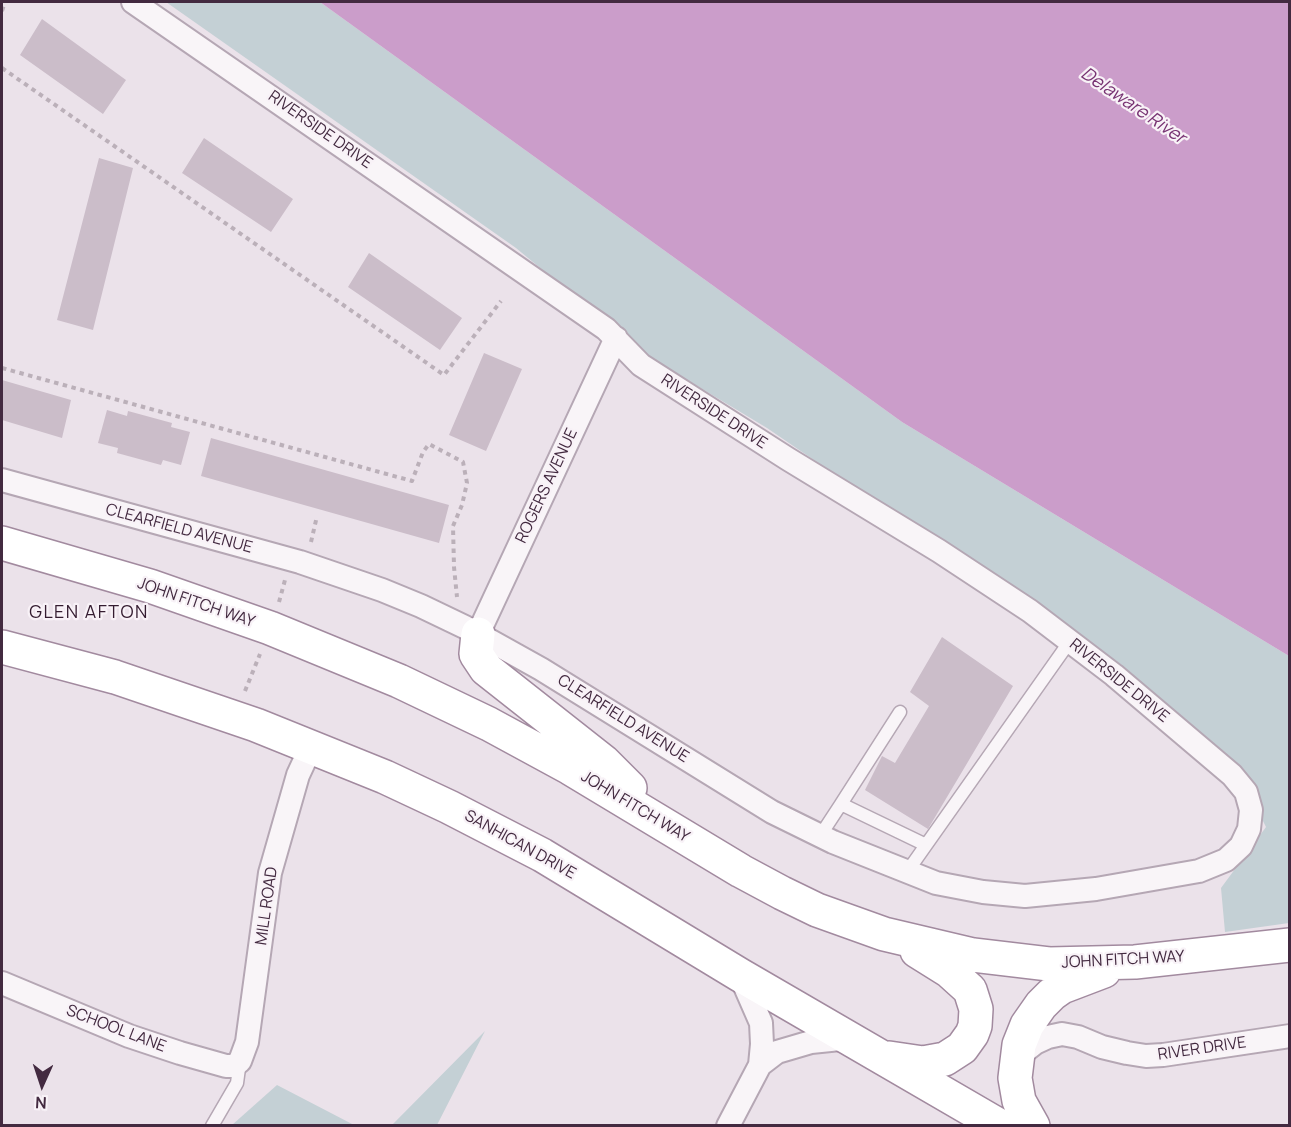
<!DOCTYPE html>
<html>
<head>
<meta charset="utf-8">
<style>
	body { margin:0 }
	#map { position:relative; width:1291px; height:1127px; overflow:hidden; background:#ebe2ea; font-family:Manrope,sans-serif }
	canvas { display:block }
	.frame { position:absolute; inset:0; border:3px solid #432a40; pointer-events:none }
	.north { position:absolute; left:12px; top:1055px; width:60px; height:60px; -webkit-text-stroke:4px #f8f2f7; paint-order:stroke; rotate:183deg; font-size:16px; font-weight:700; line-height:24px; text-align:center; color:#432a40 }
	.north::after { content:''; display:block; margin:auto; width:21px; height:27px; background:#432a40; clip-path:polygon(50% 0,100% 100%,50% 72%,0 100%) }
</style>
</head>
<body>
<div id="map">
<canvas width="1291" height="1127"></canvas>
<div class="frame"></div>
<div class="north">N</div>
</div>
<script>
const ctx = document.querySelector('canvas').getContext('2d');
ctx.lineJoin = 'round';
function fillPath(path, color) { ctx.fillStyle = color; ctx.fill(path, 'evenodd'); }
const toPath = rows => new Path2D(rows.map(r => 'M' + r).join(''));
function trace(path, color, width, dash) { ctx.strokeStyle = color; ctx.lineWidth = width; ctx.lineCap = dash ? 'butt' : 'round'; ctx.setLineDash(dash || []); ctx.stroke(path); }
function label(font, color, halo, rows, align = 'center') {
  ctx.font = font + ' Manrope,sans-serif'; ctx.lineWidth = 4.5; ctx.setLineDash([]); ctx.textBaseline = 'middle'; ctx.strokeStyle = halo; ctx.fillStyle = color; for (const [text, x, y, turn = 0] of rows) {
    ctx.save(); ctx.translate(x, y); ctx.rotate((+turn || 0) * Math.PI / 180); ctx.textAlign = isNaN(turn) ? turn : align; if (halo) ctx.strokeText(text, 0, 0); ctx.fillText(text, 0, 0); ctx.restore();
  }
}
fillPath(toPath([
	[166,2,320,2,902,422,1289,656,1289,923,1225,932,1221,888,1266,827,1233,761,1136,680,767,428,644,354,516,248],
	[485,1031,437,1125,392,1125],
	[277,1085,354,1125,232,1125]
]), '#c4d0d5');
fillPath(toPath([
	[320,2,1289,2,1289,656,902,422]
]), '#cb9dca');
fillPath(toPath([
	[42,19,126,80,103,114,20,55],
	[204,138,293,199,271,232,182,173],
	[99,158,133,168,93,330,57,320],
	[369,253,462,318,440,350,348,287],
	[484,353,522,369,486,451,449,435],
	[2,380,71,400,62,438,2,420],
	[107,410,127,416,128,411,172,423,171,427,190,432,181,465,163,460,161,465,117,453,118,448,98,443],
	[211,438,449,505,439,543,201,476],
	[942,637,1013,686,928,829,865,790,882,756,895,763,929,706,910,692]
]), '#cbbdc9');
const service = toPath([
	[900,712,841,804,926,845],
	[820,836,841,804],
	[907,872,1070,641],
	[212,1126,237,1083,240,1061]
]);
const minor = toPath([
	[2,480,300,562,382,590,421,606,471,630,541,669,772,812,833,842,936,883,983,892,1025,896,1096,889,1199,871,1226,860,1241,846,1249,829,1251,810,1246,792,1232,775,1114,675,1030,611,939,551,788,459,641,365,606,329,133,2],
	[478,634,616,338],
	[2,983,129,1036,180,1053,226,1066,234,1066,240,1061,247,1042,270,873,298,775,311,747],
	[1016,1058,1035,1043,1048,1037,1062,1034,1078,1037,1102,1047,1127,1053,1146,1056,1163,1055,1290,1036],
	[760,1065,777,1052,811,1042,850,1038],
	[728,1126,760,1065,762,1044,761,1023,740,975]
]);
const trunk = toPath([
	[2,543,150,586,270,628,399,681,489,724,570,768,741,871,782,893,817,910,884,934,973,955,1049,964,1135,962,1290,945],
	[478,634,476,654,486,669,604,762,630,788],
	[2,647,115,677,256,725,385,777,449,807,542,855,740,975,1000,1126],
	[889,1058,923,1063,945,1059,962,1048,972,1034,975,1026,976,1009,970,990,949,971,917,951],
	[1033,1126,1019,1101,1015,1078,1019,1045,1027,1025,1041,1005,1052,994,1062,987,1104,971]
]);
trace(service, '#b5a7b4', 15);
trace(minor, '#b5a7b4', 26);
trace(trunk, '#a28a9f', 36);
trace(toPath([
	[2,11,5,2],
	[2,68,444,375,501,301],
	[2,368,412,481,423,452,429,444,463,462,467,483,462,505,453,526,454,567,457,597],
	[311,542,317,516],
	[279,602,285,580],
	[245,691,260,654]
]), '#bbb0b9', 4, [4.5, 4.5]);
trace(service, '#f9f5f8', 12);
trace(minor, '#f9f5f8', 22);
trace(trunk, '#fff', 33);
label('16px', '#432a40', '#f8f2f7', [
	["RIVERSIDE DRIVE",320,130,35],
	["RIVERSIDE DRIVE",714,412,33],
	["ROGERS AVENUE",547,486,-65],
	["CLEARFIELD AVENUE",179,529,15],
	["JOHN FITCH WAY",196,603,19],
	["RIVERSIDE DRIVE",1119,681,39],
	["CLEARFIELD AVENUE",623,719,32],
	["JOHN FITCH WAY",635,807,31],
	["SANHICAN DRIVE",520,845,29],
	["MILL ROAD",267,906,-82],
	["JOHN FITCH WAY",1123,960,-3],
	["SCHOOL LANE",116,1029,21],
	["RIVER DRIVE",1202,1049,-8]
]);
label('italic 18px', '#783473', '#f8f2f7', [
	["Delaware River",1133,106,34]
]);
ctx.letterSpacing = '1.5px';
label('18px', '#341c30', '#f8f2f7', [
	["GLEN AFTON",89,613]
]);
ctx.letterSpacing = '0px';
</script>
</body>
</html>
